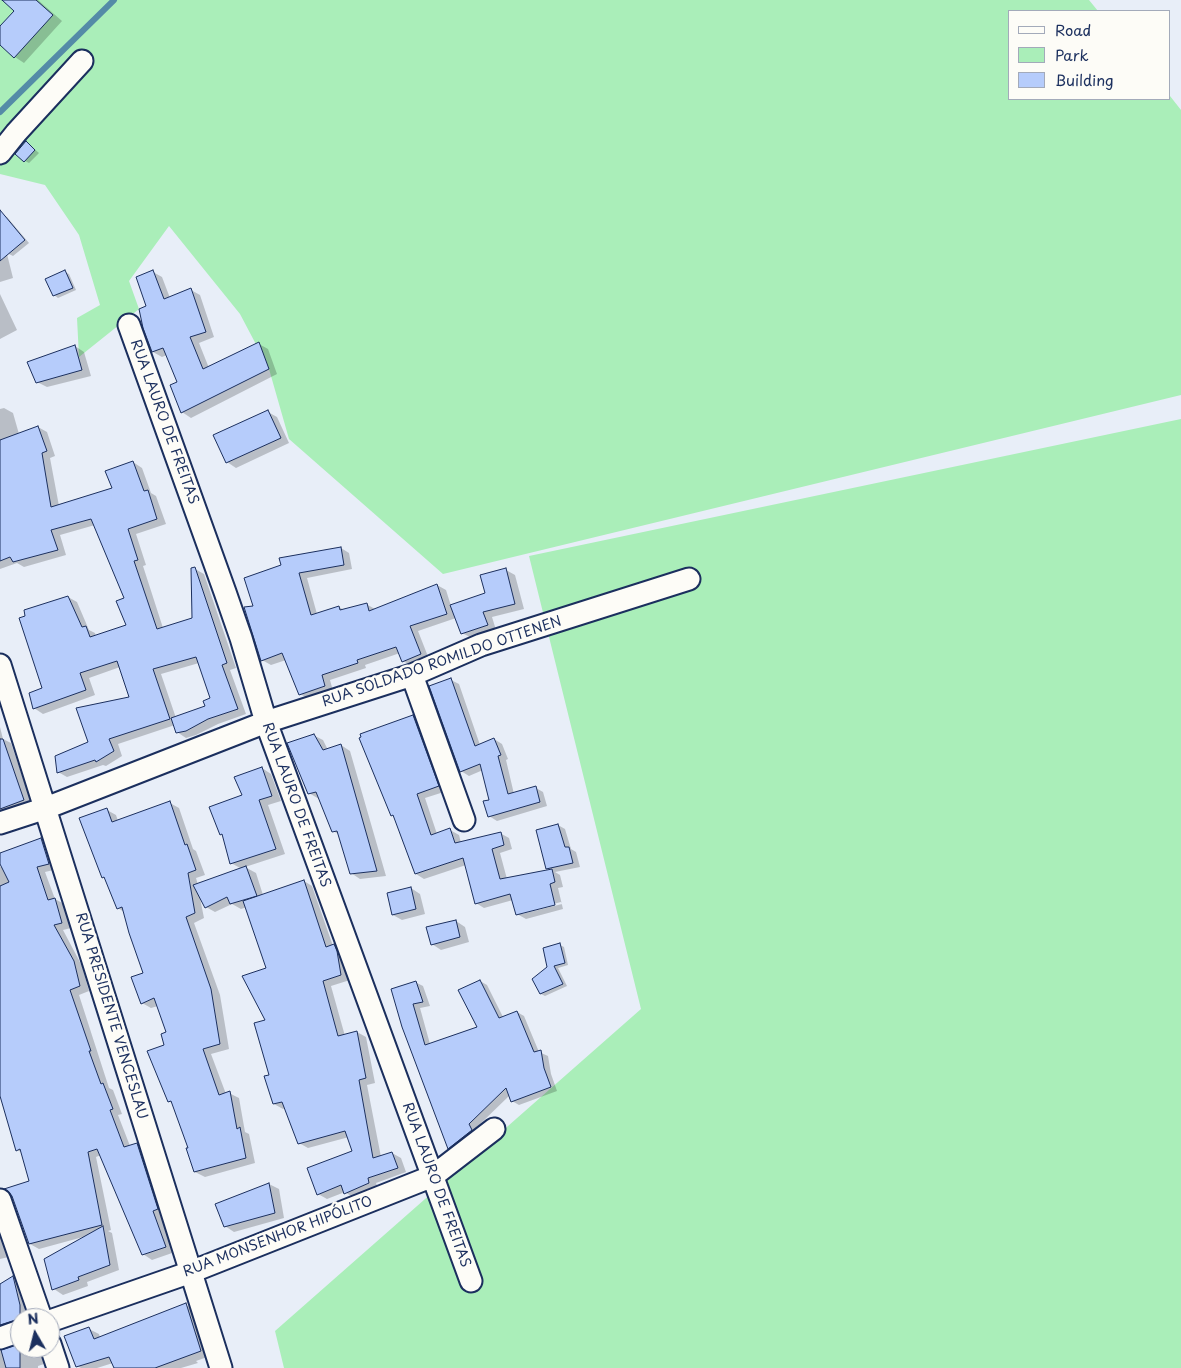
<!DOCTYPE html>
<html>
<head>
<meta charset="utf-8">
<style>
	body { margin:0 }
	#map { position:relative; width:1181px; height:1368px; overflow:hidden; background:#e8eef8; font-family:"Playpen Sans",sans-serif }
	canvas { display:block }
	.legend { position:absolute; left:1008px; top:10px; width:162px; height:90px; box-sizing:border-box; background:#fdfcf7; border:1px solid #a3aaba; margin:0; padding:6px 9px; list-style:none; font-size:15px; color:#1b2f5e }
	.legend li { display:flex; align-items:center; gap:10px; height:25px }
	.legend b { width:25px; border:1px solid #a3aaba }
	.north { position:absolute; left:10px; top:1308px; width:50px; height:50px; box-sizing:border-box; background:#fdfcf7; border:1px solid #a3aaba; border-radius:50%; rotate:352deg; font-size:14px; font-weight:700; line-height:20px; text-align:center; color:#1b2f5e }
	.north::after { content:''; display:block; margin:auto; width:18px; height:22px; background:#1b2f5e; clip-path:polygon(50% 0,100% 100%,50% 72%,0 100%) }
</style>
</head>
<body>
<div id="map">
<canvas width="1181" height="1368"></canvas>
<ul class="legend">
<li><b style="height:6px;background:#fdfcf7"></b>Road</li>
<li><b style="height:14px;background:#aaeeb9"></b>Park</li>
<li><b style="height:14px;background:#b6ccfb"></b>Building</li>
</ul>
<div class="north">N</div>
</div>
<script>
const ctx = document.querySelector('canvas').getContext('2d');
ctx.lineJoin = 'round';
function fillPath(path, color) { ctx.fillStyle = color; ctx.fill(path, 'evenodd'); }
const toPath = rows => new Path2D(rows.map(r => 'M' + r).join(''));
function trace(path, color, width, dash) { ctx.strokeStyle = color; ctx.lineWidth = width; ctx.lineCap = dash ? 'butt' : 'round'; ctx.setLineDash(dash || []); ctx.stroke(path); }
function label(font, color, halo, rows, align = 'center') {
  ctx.font = font + ' "Playpen Sans",sans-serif'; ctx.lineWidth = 5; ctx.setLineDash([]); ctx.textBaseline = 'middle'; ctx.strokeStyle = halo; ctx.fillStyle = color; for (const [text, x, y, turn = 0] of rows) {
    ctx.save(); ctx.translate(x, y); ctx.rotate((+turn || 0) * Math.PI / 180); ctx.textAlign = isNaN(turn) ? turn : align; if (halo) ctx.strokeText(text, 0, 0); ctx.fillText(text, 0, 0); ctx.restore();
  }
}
fillPath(toPath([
	[0,0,1089,0,1098,11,1010,11,1010,99,1170,99,1170,96,1181,110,1181,395,443,574,289,439,269,369,240,314,169,226,129,281,139,309,79,357,77,318,100,305,79,235,45,185,0,174],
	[1181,419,1181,1368,284,1368,275,1331,641,1009,529,556]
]), '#aaeeb9');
fillPath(toPath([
	[4,0,38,0,62,21,24,63,15,57,0,44,0,27,16,10],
	[26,142,39,153,29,163,25,161],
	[3,215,7,217,29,243,13,256,9,254,0,243,0,217],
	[0,250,7,254,13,278,0,282],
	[65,272,69,274,76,290,58,298,54,295],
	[153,272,162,277,170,298,191,290,200,295,214,337,199,343,209,368,259,344,268,349,277,374,191,418,182,412,178,382,167,355,162,357,153,352,147,307],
	[0,294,17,330,0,339],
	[75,346,84,352,91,376,47,387,37,382],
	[4,408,13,413,19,434,38,427,47,432,55,456,50,458,59,506,114,489,133,462,142,468,151,493,156,496,166,524,136,534,146,565,143,566,163,628,193,619,195,569,204,574,236,668,230,670,246,714,218,724,196,735,186,738,177,732,175,725,118,744,122,756,106,766,103,765,67,777,58,772,90,743,130,698,120,667,89,678,95,695,43,714,34,708,43,689,68,597,77,602,89,630,95,633,96,637,128,626,125,599,95,525,60,535,66,555,24,567,17,563,0,569,0,409],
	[199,663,211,699,206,707,176,718,161,674],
	[268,412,277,417,289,443,236,468,227,462],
	[341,548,349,553,352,569,307,578,317,614,339,607,344,610,366,604,375,609,437,585,446,590,451,606,487,594,506,570,515,575,524,609,492,617,496,630,472,638,462,633,456,618,418,631,429,659,412,666,403,661,400,653,365,665,366,668,330,680,333,691,309,699,300,694,286,660,271,665,262,660,254,607,245,579],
	[451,680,459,684,480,745,494,739,502,744,508,759,506,760,514,794,536,788,543,792,547,806,497,821,489,816,491,800,483,770,469,776,461,771],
	[413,716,421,721,447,791,425,798,437,834,450,830,459,835,461,843,500,833,509,838,512,849,500,853,507,879,551,871,547,868,558,825,565,829,571,849,576,852,580,867,555,872,560,875,563,887,558,888,563,909,526,919,517,914,513,900,484,908,476,903,466,865,424,879,416,874,395,817,392,815],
	[561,902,562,904,522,914,522,912],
	[0,727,3,739,11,743,32,805,0,817],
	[313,735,323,740,328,750,341,745,350,751,386,876,360,879,351,873,340,835,333,831,319,799,309,793],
	[262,768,271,774,281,801,268,805,285,854,245,867,256,873,263,895,304,881,312,886,333,946,343,951,350,980,331,986,345,1036,357,1032,366,1037,375,1083,367,1085,381,1157,392,1153,401,1158,406,1172,376,1183,378,1188,354,1198,345,1192,327,1199,318,1194,353,1152,349,1137,308,1148,299,1143,286,1108,283,1109,274,1104,270,1076,267,1021,267,969,247,907,241,909,232,904,215,912,206,907,200,898,204,918,194,923,220,995,229,1049,211,1054,226,1094,229,1093,239,1098,245,1132,249,1134,255,1163,205,1177,195,1172,189,1148,174,1105,169,1101,166,1045,167,1033,158,1006,151,1008,142,1003,145,974,124,912,118,908,106,878,103,877,107,810,116,815,118,821,170,803,179,808,193,849,196,851,205,875,196,878,198,885,242,869,231,863,224,836,221,834],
	[41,840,51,845,58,869,45,872,55,899,64,904,71,928,63,930,82,966,89,991,79,995,109,1088,113,1090,122,1114,118,1115,130,1146,137,1144,146,1149,166,1214,161,1216,175,1252,152,1260,143,1254,101,1155,96,1157,111,1230,108,1231,112,1233,119,1270,87,1282,88,1286,63,1295,54,1289,83,1237,39,1249,30,1244,30,1182,21,1152,17,1150,0,1093,0,867,2,866,0,861,0,855],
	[411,888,420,894,425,914,402,920,393,915],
	[456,921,465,927,469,942,441,950,432,944],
	[560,945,564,947,568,965,558,968,567,986,545,996,541,994,549,968],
	[480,981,487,985,503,1017,517,1012,524,1016,539,1052,548,1056,551,1074,557,1091,519,1105,512,1101,510,1095,476,1128,478,1135,456,1152,449,1148,403,1027,415,982,423,986,430,1006,420,1008,430,1044,478,1027],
	[269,1184,279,1189,284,1218,234,1232,225,1226,217,1204],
	[0,1230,13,1256,0,1259],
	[13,1278,22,1283,30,1318,20,1318,20,1326,0,1335,0,1285],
	[186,1305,195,1310,210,1356,196,1361,198,1363,181,1368,115,1368,113,1363,97,1368,81,1368,77,1366,89,1329,99,1334,100,1338],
	[20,1345,20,1348,39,1348,44,1364,38,1366,38,1368,0,1368,0,1351]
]), '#0003');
trace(toPath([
	[0,112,114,0]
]), '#548ba7', 6);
const building = toPath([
	[2,0,36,0,53,15,14,58,0,45,0,26,14,11,2,0],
	[26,141,35,150,24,162,15,154,26,141],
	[0,210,25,240,0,261,0,210],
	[65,270,73,288,53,296,45,279,65,270],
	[153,270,164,299,191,288,206,332,190,337,203,369,259,342,269,369,181,413,170,385,177,382,163,348,152,352,143,328,139,309,146,306,136,277,153,270],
	[75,345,82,370,36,383,27,362,75,345],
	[268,410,281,438,226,463,213,435,268,410],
	[38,426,47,451,42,453,51,507,112,488,105,471,133,461,144,491,148,490,157,519,128,529,138,560,134,561,157,629,192,618,191,568,195,567,227,663,222,665,238,709,208,719,186,731,176,733,171,718,205,706,203,701,210,698,196,657,153,669,170,719,109,739,114,751,96,762,95,760,57,773,55,756,88,742,76,708,129,697,117,661,80,673,86,690,33,709,29,693,42,688,19,618,25,616,24,610,68,596,82,627,86,626,90,637,126,625,116,601,124,598,91,519,51,530,58,550,13,562,10,557,0,561,0,440,38,426],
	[341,547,344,565,299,573,311,615,339,606,340,610,367,603,369,611,437,584,447,614,410,626,421,654,402,662,396,647,357,660,358,663,322,675,325,686,299,695,282,653,261,661,244,607,253,606,244,578,281,565,279,558,341,547],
	[506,568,515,604,483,612,488,625,461,634,450,605,485,593,480,575,506,568],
	[451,678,475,746,494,738,501,755,498,756,508,794,536,786,540,802,488,817,483,801,489,800,480,764,460,772,429,686,451,678],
	[413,715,439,786,417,794,431,835,450,828,455,843,501,832,504,845,492,849,500,879,552,869,555,882,550,884,555,905,516,915,510,894,475,904,463,858,415,874,393,815,391,816,359,738,361,737,360,734,413,715],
	[314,734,323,750,341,744,377,871,350,874,337,831,332,832,316,792,308,794,287,743,314,734],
	[0,739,3,739,24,800,0,809,0,739],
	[262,767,272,796,259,800,276,849,230,864,222,834,220,835,209,807,242,795,234,777,262,767],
	[170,801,185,845,187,844,196,870,188,873,195,913,186,917,211,989,220,1044,203,1049,219,1095,230,1091,237,1129,240,1127,246,1158,194,1172,186,1148,188,1148,171,1101,168,1102,147,1051,164,1045,161,1034,166,1032,154,998,141,1004,131,977,143,973,129,933,122,907,117,909,104,877,102,878,79,818,107,808,112,822,170,801],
	[558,824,565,847,569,847,573,863,546,869,536,830,558,824],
	[41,838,49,864,37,867,48,900,55,898,62,923,54,925,74,961,80,986,70,990,91,1051,89,1051,101,1084,103,1083,113,1109,110,1110,124,1147,137,1143,158,1209,153,1211,166,1247,142,1255,97,1149,88,1152,102,1225,29,1244,12,1196,8,1191,4,1189,29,1181,20,1149,16,1151,0,1096,0,886,9,882,0,864,0,853,41,838],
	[246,866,257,896,230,904,227,897,205,908,193,885,246,866],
	[304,880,326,947,334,944,337,951,341,975,323,981,338,1036,357,1031,366,1078,359,1080,373,1158,392,1152,398,1168,368,1178,369,1183,344,1194,341,1185,317,1195,307,1168,352,1151,345,1131,298,1144,282,1102,273,1104,264,1076,269,1075,254,1023,265,1020,242,976,266,968,243,901,304,880],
	[411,887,416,909,392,915,387,893,411,887],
	[456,920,460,937,431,945,426,927,456,920],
	[560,943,565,963,554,966,563,984,540,994,532,979,547,967,543,948,560,943],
	[480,980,499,1018,517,1011,534,1052,541,1050,544,1068,551,1087,511,1102,506,1088,469,1124,472,1130,448,1149,402,1027,391,989,416,981,423,1002,413,1004,425,1045,477,1027,458,990,480,980],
	[269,1183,275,1213,224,1227,215,1204,269,1183],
	[103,1226,110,1265,78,1277,79,1280,52,1290,44,1259,103,1226],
	[13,1276,20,1305,20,1319,0,1325,0,1284,13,1276],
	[186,1303,201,1351,155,1368,114,1368,109,1357,76,1367,64,1336,89,1327,94,1339,186,1303],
	[20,1344,20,1368,6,1368,1,1350,20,1344]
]);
fillPath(building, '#b6ccfb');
trace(building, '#1b2f5e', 1);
const street = toPath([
	[0,153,16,133,82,61],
	[129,325,225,592,241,638,266,722,471,1281],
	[0,665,221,1368],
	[412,675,464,820],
	[0,823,46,808,266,722,412,675,481,645,689,579],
	[0,1200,41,1318],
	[50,1321,191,1272,433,1176,494,1129],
	[0,1338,20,1331],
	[50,1344,58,1368]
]);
trace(street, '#1b2f5e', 25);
trace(street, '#fdfcf7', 21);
label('14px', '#1b2f5e', '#fdfcf7', [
	["RUA LAURO DE FREITAS",164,422,70],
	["RUA SOLDADO ROMILDO OTTENEN",442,662,-19],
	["RUA LAURO DE FREITAS",296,805,70],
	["RUA PRESIDENTE VENCESLAU",111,1016,73],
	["RUA LAURO DE FREITAS",436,1185,70],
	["RUA MONSENHOR HIPÓLITO",278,1237,-21]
]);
</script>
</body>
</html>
